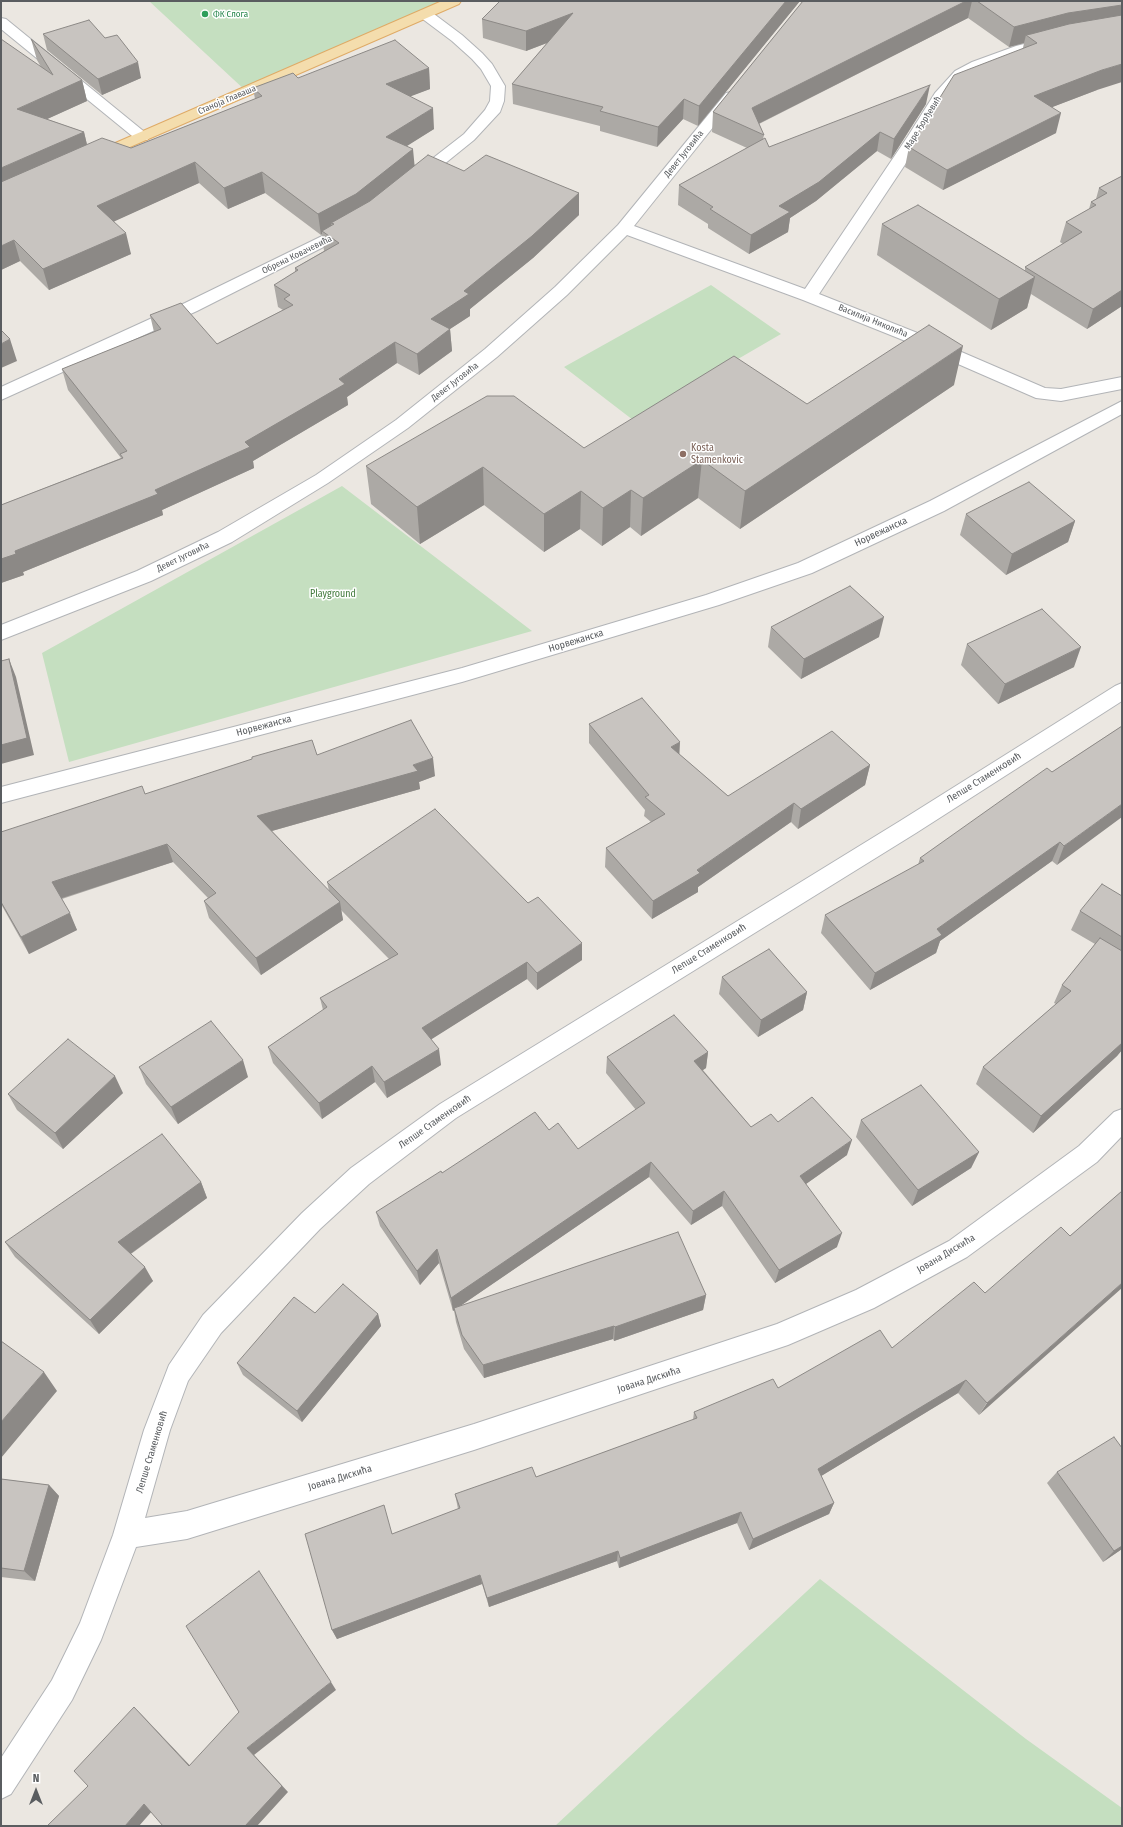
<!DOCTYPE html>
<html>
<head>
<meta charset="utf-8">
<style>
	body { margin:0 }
	#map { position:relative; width:1123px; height:1827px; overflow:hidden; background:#ebe7e1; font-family:"Fira Sans Condensed",sans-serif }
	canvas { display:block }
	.frame { position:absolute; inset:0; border:2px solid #5a5d60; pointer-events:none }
	.north { position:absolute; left:16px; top:1771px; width:40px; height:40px; -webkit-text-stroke:3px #fff; paint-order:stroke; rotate:0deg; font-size:11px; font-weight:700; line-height:16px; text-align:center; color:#5a5d60 }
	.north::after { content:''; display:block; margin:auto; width:14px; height:18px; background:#5a5d60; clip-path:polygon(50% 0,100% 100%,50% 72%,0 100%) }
</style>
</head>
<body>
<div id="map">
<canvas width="1123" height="1827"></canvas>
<div class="frame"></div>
<div class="north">N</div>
</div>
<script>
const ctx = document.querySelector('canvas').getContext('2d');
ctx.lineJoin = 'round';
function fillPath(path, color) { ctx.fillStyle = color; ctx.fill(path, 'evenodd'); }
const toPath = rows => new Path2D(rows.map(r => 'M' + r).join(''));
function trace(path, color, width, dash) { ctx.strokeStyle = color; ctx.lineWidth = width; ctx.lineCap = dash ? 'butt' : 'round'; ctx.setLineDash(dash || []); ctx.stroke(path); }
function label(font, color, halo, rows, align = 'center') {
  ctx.font = font + ' "Fira Sans Condensed",sans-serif'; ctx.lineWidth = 3; ctx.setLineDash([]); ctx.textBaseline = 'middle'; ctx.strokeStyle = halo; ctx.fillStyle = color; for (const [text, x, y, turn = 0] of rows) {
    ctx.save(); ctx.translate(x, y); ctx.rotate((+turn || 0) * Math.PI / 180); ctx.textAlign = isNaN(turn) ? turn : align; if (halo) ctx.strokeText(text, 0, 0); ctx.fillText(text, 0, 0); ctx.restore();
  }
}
fillPath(toPath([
	[149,1,450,1,247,92],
	[711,285,781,334,633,420,564,367],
	[342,486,532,631,69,762,42,653],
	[820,1579,1026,1739,1122,1808,1122,1826,555,1826]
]), '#c5dfc0');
const street = toPath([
	[425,10,430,11,462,35,482,53,492,64,505,86,504,101,500,112,474,140,422,182,416,184,410,182,408,179,410,176,464,134,485,110,490,101,491,86,481,69,472,59,452,41,420,17,418,14,420,11,425,10],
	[1,18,6,19,147,134,150,137,147,140,137,140,1,29,1,18],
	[1052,37,1057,38,1059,41,1057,44,1026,52,982,68,965,77,948,95,924,136,819,294,915,332,1045,388,1061,389,1122,377,1122,389,1061,401,1036,398,903,340,803,300,627,235,567,295,497,357,408,428,328,483,232,542,151,581,1,640,1,625,137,571,218,532,316,475,396,420,485,349,555,287,618,225,726,93,731,92,736,93,738,96,634,226,805,289,908,136,935,93,955,71,972,62,1016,46,1052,37],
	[359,218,365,220,367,223,365,226,197,311,1,400,1,387,185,303,359,218],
	[1122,401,1122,414,944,511,812,573,719,605,462,682,1,803,1,787,462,668,706,595,798,563,930,501,1122,401],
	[1122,683,1122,701,916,833,456,1118,369,1184,320,1229,221,1333,188,1381,170,1430,145,1518,187,1511,474,1424,777,1324,856,1290,949,1241,1079,1146,1114,1112,1122,1109,1122,1136,1097,1162,967,1257,874,1308,788,1345,474,1450,187,1539,136,1547,101,1640,72,1700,11,1794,1,1799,1,1758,52,1680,80,1623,113,1535,144,1430,169,1365,203,1315,302,1213,351,1168,440,1104,900,821,1115,686,1122,683]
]);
const primary = toPath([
	[442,1,461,1,459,4,100,160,95,162,90,160,87,157,90,154,442,1]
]);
trace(street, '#b2b4b7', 2);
trace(primary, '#dfaa66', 2);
fillPath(street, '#fff');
fillPath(primary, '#f4ddad');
fillPath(toPath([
	[500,1,800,1,698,126,683,119,657,147,600,131,600,126,513,104,512,84,547,43,526,51,483,38,482,19],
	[803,1,1122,1,1097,90,1052,107,1056,133,943,190,905,167,909,147,1023,48,1024,43,1009,47,968,18,759,124,764,135,763,139,769,147,926,104,891,159,877,151,816,201,790,218,788,232,749,254,708,228,708,224,678,205,679,185,747,148,712,132,713,112],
	[43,34,105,38,141,78,102,95,47,50],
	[31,39,82,80,87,101,47,119,84,132,87,145,131,148,255,99,253,88,298,78,429,68,430,89,410,96,434,129,406,146,415,166,464,171,579,193,579,215,533,258,470,309,470,316,450,329,452,351,419,375,397,363,347,397,348,405,253,461,254,468,162,510,163,515,23,572,24,575,1,583,1,505,121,458,68,390,62,369,154,332,150,315,217,344,283,310,278,307,274,285,295,272,295,268,324,251,322,234,321,235,265,193,228,209,199,183,114,221,131,254,49,290,20,261,1,270,41,67,37,60],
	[1122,176,1122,306,1087,329,1031,294,1027,308,991,330,877,255,882,224,1025,271,1025,267,1063,244,1060,242,1066,222,1089,209,1091,202,1096,199,1099,188],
	[954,385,740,529,698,498,641,536,630,527,602,546,580,529,544,552,484,505,420,544,371,504,366,466,584,448,807,404],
	[966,514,1075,521,1068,542,1006,575,960,535],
	[771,627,879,637,801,679,768,647],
	[967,644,1074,667,998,704,961,665],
	[589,724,679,754,728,796,870,765,865,785,798,829,791,822,698,887,698,892,652,919,605,867,606,848,651,822,644,816,645,810,589,743],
	[1122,726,1057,865,1052,861,940,941,936,953,870,990,821,933,825,915,918,865,920,858,1052,772],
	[317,755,435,776,419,782,420,789,272,831,329,891,327,882,582,960,537,990,527,979,431,1039,441,1065,387,1098,375,1082,322,1119,273,1063,268,1047,323,1010,320,998,389,959,341,910,343,920,261,975,209,918,204,901,208,898,173,862,62,899,77,930,29,954,1,904,1,832,145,794],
	[1122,896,1122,1050,1117,1056,1033,1133,976,1084,983,1067,1056,1004,1054,1003,1062,985,1095,944,1071,930,1080,911],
	[722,977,807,992,803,1010,758,1037,719,994],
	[708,1052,706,1068,703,1070,751,1127,778,1122,847,1155,806,1184,837,1247,775,1283,722,1206,691,1225,649,1177,460,1306,706,1295,703,1310,614,1341,613,1339,484,1378,464,1349,456,1322,454,1310,453,1311,439,1263,420,1285,380,1226,376,1212,442,1173,549,1130,578,1149,636,1110,606,1073,607,1057],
	[139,1067,248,1077,178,1124,146,1084],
	[123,1093,63,1149,17,1110,8,1094],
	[861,1120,979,1152,971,1168,912,1206,856,1137],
	[201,1182,207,1198,131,1254,153,1281,99,1334,15,1257,5,1242],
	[1122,1191,979,1415,958,1393,821,1476,834,1503,829,1514,749,1550,737,1523,619,1568,617,1561,489,1607,482,1584,337,1639,332,1630,393,1534,458,1509,455,1494,536,1477,693,1420,694,1412,778,1388,892,1348,985,1293,1070,1236],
	[315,1313,378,1314,381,1326,302,1422,243,1375,237,1363],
	[1122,1448,1122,1549,1103,1562,1047,1483,1057,1472],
	[1,1479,49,1485,59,1496,35,1581,1,1577]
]), '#aca9a5');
fillPath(toPath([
	[786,1,800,1,698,126,699,106],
	[966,1,972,1,968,18,750,128,752,108],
	[1122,5,1122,25,1026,35,1024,43,1009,47,1014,27,1068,13],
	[573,13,573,33,526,51,526,31],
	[138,62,141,78,102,95,98,79],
	[1122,64,1122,82,1097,90,1029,116,1034,96,1102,70],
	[429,68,430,89,388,105,386,84],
	[82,80,87,101,23,130,17,109],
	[930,85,926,104,891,159,894,139],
	[684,99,683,119,657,147,658,127],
	[433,108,434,129,388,158,386,137],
	[1061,113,1056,133,943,190,947,170],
	[84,132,89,153,1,191,1,168],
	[880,132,877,151,816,201,790,218,788,232,749,254,751,235,779,206],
	[413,149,415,170,358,215,334,224,331,223,332,229,322,231,322,234,321,235,318,214],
	[195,162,199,183,102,227,97,206],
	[262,172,265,193,228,209,224,188],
	[579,193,579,215,533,258,470,309,470,316,433,340,431,319],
	[126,233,131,254,49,290,43,269],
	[14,240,20,261,1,270,1,246],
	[1035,277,1027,308,991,330,999,299],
	[1122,290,1122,306,1087,329,1093,309],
	[450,329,452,351,419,375,417,354],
	[10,339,17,361,1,368,1,344],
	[395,342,397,363,347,397,348,405,253,461,254,468,162,510,163,515,23,572,24,575,1,583,1,559,15,551,155,490,245,442],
	[963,346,954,385,740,529,745,491],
	[702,460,698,498,641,536,643,498],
	[483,467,484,505,420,544,417,507],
	[631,490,630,527,602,546,603,508],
	[581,491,580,529,544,552,544,514],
	[1075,521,1068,542,1006,575,1012,554],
	[884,617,879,637,801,679,804,659],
	[1081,647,1074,667,998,704,1005,684],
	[9,659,16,677,34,755,1,764,1,745],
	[680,742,679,762,671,747],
	[433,758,435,776,419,782,420,789,261,834,257,816,413,765],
	[870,765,865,785,798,829,801,809],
	[794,803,791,822,698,887,698,892,652,919,653,901],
	[1122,804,1122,817,1057,865,1064,846],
	[1060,842,1052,861,940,941,936,953,870,990,875,973],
	[167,844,173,862,59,899,52,882],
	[340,902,343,920,261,975,256,958],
	[70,913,77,930,29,954,21,937],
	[582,943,582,960,537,990,537,973],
	[527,962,527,979,424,1044,422,1028],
	[807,992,803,1010,758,1037,761,1020],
	[1122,1043,1122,1050,1117,1056,1033,1133,1041,1116],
	[439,1049,441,1065,387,1098,384,1082],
	[708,1052,706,1068,692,1077,694,1061],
	[243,1060,248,1077,178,1124,171,1107],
	[372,1066,375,1082,322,1119,319,1103],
	[115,1076,123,1093,63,1149,55,1133],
	[852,1140,847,1155,796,1191,800,1176],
	[979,1152,971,1168,912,1206,918,1190],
	[651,1162,649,1177,453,1311,451,1298],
	[201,1182,207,1198,126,1257,118,1242],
	[724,1191,722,1206,691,1225,693,1211],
	[842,1233,837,1247,775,1283,779,1270],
	[437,1249,439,1263,420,1285,417,1271],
	[145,1267,153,1281,99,1334,90,1320],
	[1122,1283,1122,1288,979,1415,987,1403],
	[706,1295,703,1310,614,1341,615,1327],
	[378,1314,381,1326,302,1422,297,1411],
	[614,1326,613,1339,484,1378,483,1365],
	[44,1372,57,1391,1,1458,1,1422],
	[966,1380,958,1393,813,1481,818,1469],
	[49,1485,59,1496,35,1581,24,1571],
	[834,1503,829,1514,749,1550,753,1539],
	[741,1512,737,1523,619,1568,620,1558],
	[1122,1546,1122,1549,1103,1562,1114,1551],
	[618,1551,617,1561,489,1607,487,1598],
	[480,1575,482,1584,337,1639,332,1630],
	[331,1682,336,1690,254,1755,288,1792,257,1826,245,1826,247,1748],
	[134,1707,142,1715,197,1773,189,1766],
	[144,1804,153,1810,139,1826,125,1826]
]), '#8c8986');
const building = toPath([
	[500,1,786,1,699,106,684,99,658,127,600,111,603,107,512,84,573,13,526,31,482,19,500,1],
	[803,1,966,1,752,108,764,135,713,112,803,1],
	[977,1,1122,1,1122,5,1068,13,1014,27,977,1],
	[1122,15,1122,64,1102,70,1034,96,1061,113,947,170,909,147,954,75,1037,43,1026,35,1031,34,1069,24,1122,15],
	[89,20,105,38,117,35,138,62,98,79,43,34,89,20],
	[1,39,53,75,31,39,82,80,17,109,84,132,1,168,1,39],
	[395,40,429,68,386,84,433,108,386,137,413,149,356,194,318,214,262,172,224,188,195,162,97,206,126,233,43,269,14,240,1,246,1,182,102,138,131,148,262,96,253,88,293,73,298,78,395,40],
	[930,85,894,139,880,132,819,182,779,206,790,212,751,235,710,209,713,207,679,185,765,138,769,147,930,85],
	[428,155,464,171,486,155,579,193,532,236,464,291,469,294,431,319,450,329,417,354,395,342,339,379,345,384,245,442,250,447,155,490,158,494,15,551,16,554,1,559,1,505,123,458,120,454,127,451,62,369,161,329,150,315,181,303,217,344,293,305,284,299,290,295,274,285,298,270,295,268,339,243,322,231,334,224,331,223,370,201,428,155],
	[1122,176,1122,290,1093,309,1025,267,1082,232,1066,222,1096,205,1091,202,1107,193,1099,188,1122,176],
	[918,205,1035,277,999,299,882,224,918,205],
	[929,325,963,346,745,491,702,460,643,498,631,490,603,508,581,491,544,514,483,467,417,507,366,466,487,396,514,396,584,448,734,356,807,404,929,325],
	[1,330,10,339,1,344,1,330],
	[1029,482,1075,521,1012,554,966,514,1029,482],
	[850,586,884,617,804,659,771,627,850,586],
	[1042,609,1081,647,1005,684,967,644,1042,609],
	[9,659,27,738,1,745,1,661,9,659],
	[642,698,680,742,671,747,728,796,832,731,870,765,801,809,794,803,697,870,700,873,653,901,606,848,665,814,645,797,649,795,589,724,642,698],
	[411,720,433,758,413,765,418,771,257,816,340,902,256,958,204,901,216,893,167,844,52,882,70,913,21,937,1,902,1,832,142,786,145,794,252,759,252,757,312,740,317,755,411,720],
	[1122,726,1122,804,1064,846,1060,842,937,929,942,935,875,973,825,915,924,861,920,858,1047,768,1052,772,1122,726],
	[435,809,528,903,538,897,582,943,537,973,527,962,422,1028,439,1049,384,1082,372,1066,319,1103,268,1047,327,1007,320,998,398,954,327,882,435,809],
	[1102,884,1122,896,1122,937,1080,911,1102,884],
	[1100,938,1122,951,1122,1043,1041,1116,983,1067,1071,991,1062,985,1100,938],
	[769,949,807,992,761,1020,722,977,769,949],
	[674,1015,708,1052,694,1061,751,1127,771,1114,778,1122,812,1097,852,1140,800,1176,842,1233,779,1270,724,1191,693,1211,651,1162,451,1298,437,1249,417,1271,376,1212,441,1171,442,1173,535,1112,549,1130,558,1123,578,1149,645,1103,607,1057,674,1015],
	[211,1021,243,1060,171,1107,139,1067,211,1021],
	[68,1039,115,1076,55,1133,8,1094,68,1039],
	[921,1085,979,1152,918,1190,861,1120,921,1085],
	[162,1134,201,1182,118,1242,145,1267,90,1320,5,1242,162,1134],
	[1122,1191,1122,1283,987,1403,966,1380,818,1469,834,1503,753,1539,741,1512,620,1558,618,1551,487,1598,480,1575,332,1630,305,1534,384,1505,392,1534,460,1508,455,1494,532,1467,536,1477,697,1418,694,1412,773,1379,778,1388,880,1330,892,1348,974,1282,985,1293,1061,1227,1070,1236,1122,1191],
	[678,1232,706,1295,615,1327,614,1326,483,1365,462,1335,454,1308,678,1232],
	[343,1284,378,1314,297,1411,237,1363,294,1297,315,1313,343,1284],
	[1,1341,44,1372,1,1422,1,1341],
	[1114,1437,1122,1448,1122,1546,1114,1551,1057,1472,1114,1437],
	[1,1479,49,1485,24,1571,1,1568,1,1479],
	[259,1571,331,1682,247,1748,282,1786,245,1826,163,1826,144,1804,125,1826,47,1826,88,1786,74,1771,134,1707,189,1766,239,1712,186,1626,259,1571]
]);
fillPath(building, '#c8c4c0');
trace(building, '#8c8986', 1);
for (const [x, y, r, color] of [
	[205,14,4,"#2e9e5b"],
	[683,454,4,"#8d6e63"]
]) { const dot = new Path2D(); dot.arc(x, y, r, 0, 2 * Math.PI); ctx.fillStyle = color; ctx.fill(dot); trace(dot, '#fff', 1.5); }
label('9px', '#27864d', '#fff', [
	["ФК Слога",213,14]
], 'left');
label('9px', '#5a5d60', '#fff', [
	["Станоја Главаша",227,100,-23],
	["Маре Ђорђевић",923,123,-58],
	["Девет Југовића",684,154,-51],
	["Обрена Ковачевића",297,255,-26],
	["Василија Николића",873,321,22],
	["Девет Југовића",455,382,-38],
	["Девет Југовића",183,557,-26]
]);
label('10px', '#785e54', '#fff', [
	["Kosta",691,448],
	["Stamenkovic",691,460]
], 'left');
label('10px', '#5a5d60', '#fff', [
	["Норвежанска",881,532,-25],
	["Норвежанска",576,641,-17],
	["Норвежанска",264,726,-15],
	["Лепше Стаменковић",984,778,-32],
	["Лепше Стаменковић",709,949,-32],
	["Лепше Стаменковић",435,1122,-35],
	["Јована Дискића",946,1254,-31],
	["Јована Дискића",649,1380,-18],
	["Лепше Стаменковић",152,1452,-73],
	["Јована Дискића",340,1478,-17]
]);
label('10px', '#447b3e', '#fff', [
	["Playground",333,594]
]);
</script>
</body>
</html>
